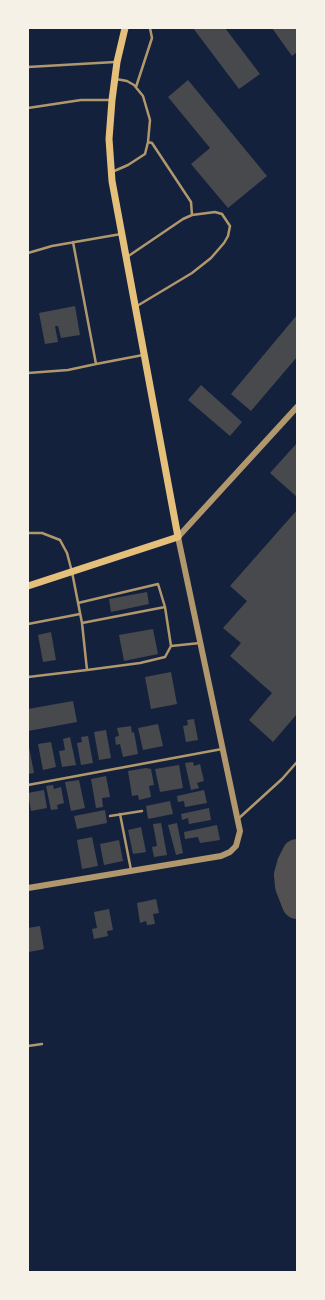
<!DOCTYPE html>
<html>
<head>
<meta charset="utf-8">
<style>
	body { margin:0 }
	#map { position:relative; width:325px; height:1300px; overflow:hidden; background:#14213d; font-family:Rubik,sans-serif }
	canvas { display:block }
	.frame { position:absolute; inset:0; border:29px solid #f6f1e7; pointer-events:none }
</style>
</head>
<body>
<div id="map">
<canvas width="325" height="1300"></canvas>
<div class="frame"></div>
</div>
<script>
const ctx = document.querySelector('canvas').getContext('2d');
ctx.lineJoin = 'round';
const toPath = rows => new Path2D(rows.map(r => 'M' + r).join(''));
function trace(path, color, width, dash) { ctx.strokeStyle = color; ctx.lineWidth = width; ctx.lineCap = dash ? 'butt' : 'round'; ctx.setLineDash(dash || []); ctx.stroke(path); }
function fillPath(path, color) { ctx.fillStyle = color; ctx.fill(path, 'evenodd'); }
trace(toPath([
	[297,854,292,864,289,875,290,886,297,904]
]), '#525050', 30);
fillPath(toPath([
	[193,28,225,28,260,74,239,89],
	[272,28,297,28,297,52,292,56],
	[188,80,267,176,228,208,191,164,210,148,168,97],
	[75,306,80,335,61,338,58,326,55,326,58,342,45,344,39,313],
	[297,315,297,357,251,411,231,394],
	[201,385,242,422,230,436,188,400],
	[297,443,297,497,270,473],
	[297,510,297,714,273,742,249,720,272,693,230,656,241,643,223,628,247,601,230,586],
	[147,592,149,604,111,612,109,599],
	[153,629,158,654,124,661,119,635],
	[51,632,56,660,43,662,38,635],
	[171,672,177,704,151,709,145,677],
	[73,701,77,722,28,731,28,709],
	[194,719,198,740,186,742,183,726,188,725,187,720],
	[158,724,163,746,143,750,138,728],
	[131,726,132,733,134,732,138,754,123,757,120,744,116,745,115,737,119,736,117,728],
	[106,730,111,758,99,760,94,732],
	[88,736,93,763,81,765,77,743,82,742,81,737],
	[70,737,76,765,62,767,59,751,65,750,63,739],
	[51,742,56,767,43,770,38,744],
	[29,747,34,773,28,774,28,748],
	[193,762,194,766,200,764,204,781,197,783,199,788,191,790,185,763],
	[179,765,183,788,160,792,155,769],
	[146,768,151,769,154,785,149,786,151,797,139,800,138,795,132,796,128,771],
	[106,776,110,797,102,798,103,807,96,808,91,779],
	[79,780,85,808,71,811,65,782],
	[53,785,54,789,61,787,64,803,57,805,58,809,51,810,46,786],
	[44,790,47,808,31,811,28,793],
	[204,790,207,803,185,807,184,801,178,802,177,796],
	[170,801,173,814,148,819,146,806],
	[209,808,211,820,189,824,188,818,182,820,181,814],
	[105,810,107,823,77,829,74,816],
	[161,823,167,855,154,857,152,847,157,846,153,824],
	[177,823,183,853,176,855,168,825],
	[217,825,220,840,200,843,198,837,185,839,184,832],
	[141,827,146,852,133,854,128,830],
	[92,837,98,866,82,869,77,840],
	[119,840,123,861,104,865,100,844],
	[156,899,159,913,153,914,155,924,147,925,146,921,140,923,137,903],
	[109,909,113,930,107,931,108,936,94,939,92,929,97,928,94,912],
	[40,926,44,949,29,952,28,928]
]), '#48494c');
trace(toPath([
	[28,67,115,62],
	[136,87,152,38,150,28],
	[28,108,81,100,111,100],
	[148,142,152,143,191,202,192,215],
	[112,172,128,165,145,154,148,142,150,120,143,96,134,85,127,81,116,79],
	[73,242,96,364,143,355],
	[28,253,52,246,121,234],
	[127,257,183,219,192,215,215,212,222,214,230,226,228,236,224,243,211,258,192,273,137,306],
	[28,373,68,370,96,364],
	[28,533,42,533,60,540,67,553,72,572,82,623,165,607,171,646,200,643],
	[78,603,158,584,165,607],
	[82,623,87,670,140,663,165,657,171,646],
	[28,624,80,614],
	[28,677,87,670],
	[28,785,222,749],
	[120,814,131,870],
	[110,816,142,811],
	[238,819,282,779,297,762],
	[28,1046,42,1044]
]), '#b1986c', 2.5);
trace(toPath([
	[28,888,221,856,230,852,236,846,240,831,178,537,297,407]
]), '#b1986c', 6);
trace(toPath([
	[28,586,178,537,112,181,109,139,112,100,117,62,125,28]
]), '#e5c07b', 7);
</script>
</body>
</html>
